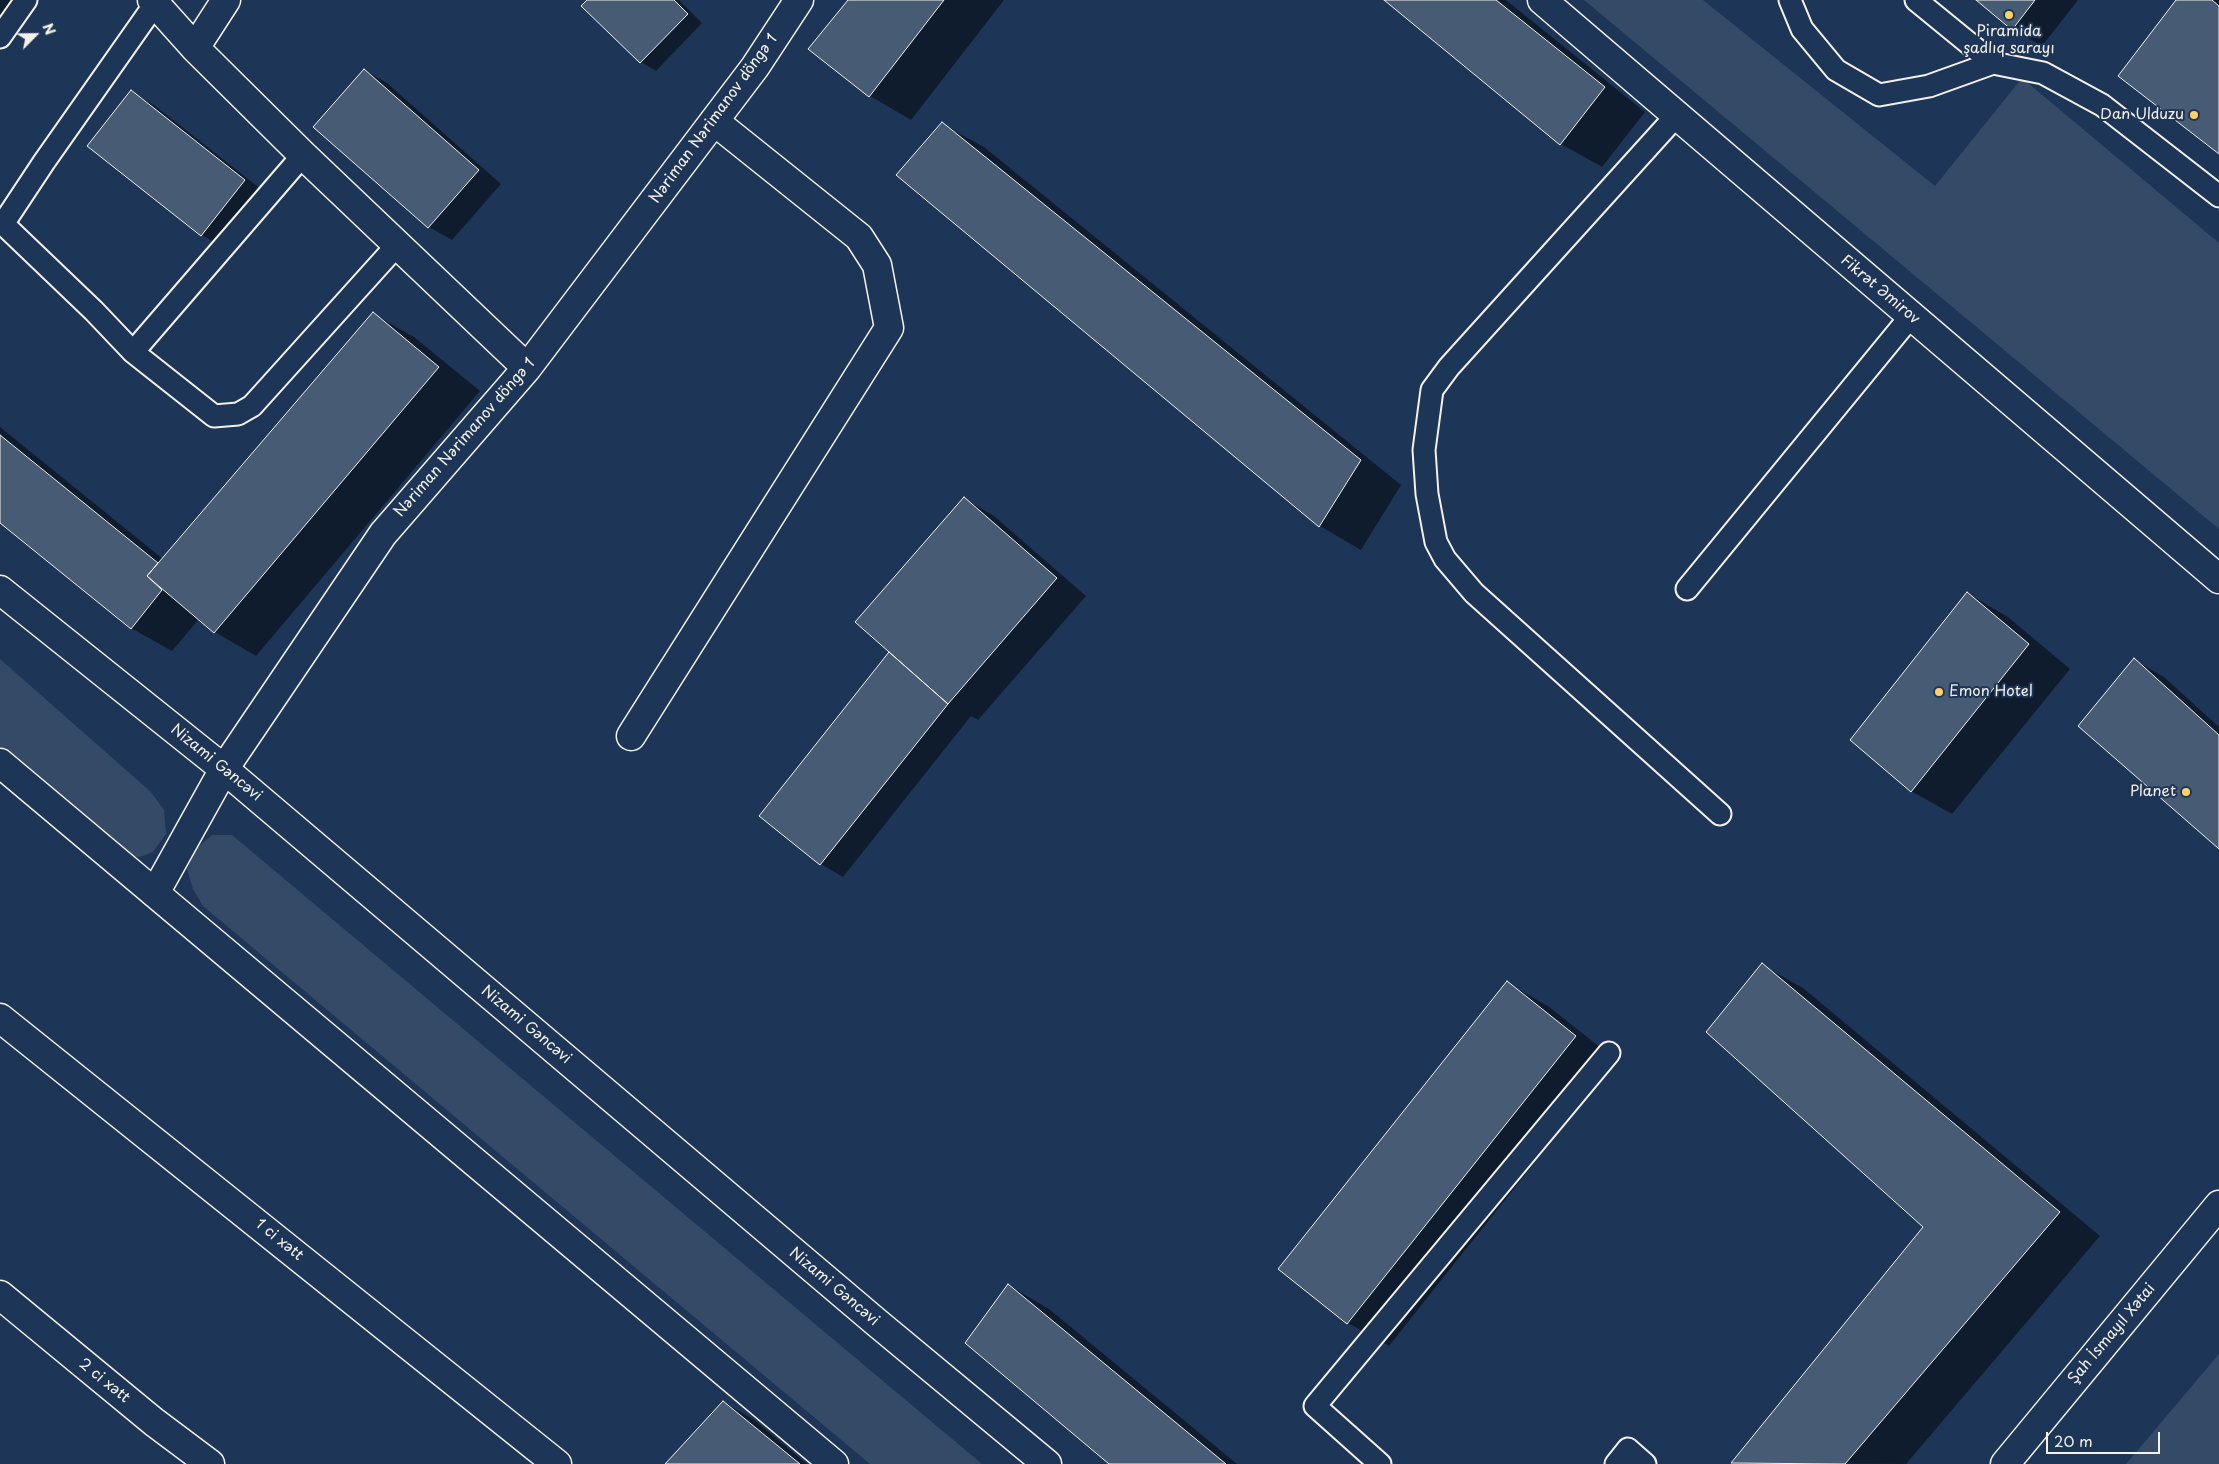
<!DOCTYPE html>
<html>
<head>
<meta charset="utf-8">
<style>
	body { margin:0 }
	#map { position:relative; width:2219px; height:1464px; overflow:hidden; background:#1d3557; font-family:"Playpen Sans",sans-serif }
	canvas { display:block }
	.north { position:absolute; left:10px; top:10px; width:50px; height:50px; -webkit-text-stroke:4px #1d3557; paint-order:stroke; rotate:67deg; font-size:14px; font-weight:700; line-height:20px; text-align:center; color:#f4f1e8 }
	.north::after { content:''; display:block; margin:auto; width:18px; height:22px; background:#f4f1e8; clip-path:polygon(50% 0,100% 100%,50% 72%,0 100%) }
	.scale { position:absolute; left:2046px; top:1432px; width:114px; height:22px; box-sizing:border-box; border:2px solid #f4f1e8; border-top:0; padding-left:6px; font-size:15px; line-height:18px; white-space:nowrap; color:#f4f1e8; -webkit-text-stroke:4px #1d3557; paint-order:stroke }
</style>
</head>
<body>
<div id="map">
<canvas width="2219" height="1464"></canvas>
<div class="north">N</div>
<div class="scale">20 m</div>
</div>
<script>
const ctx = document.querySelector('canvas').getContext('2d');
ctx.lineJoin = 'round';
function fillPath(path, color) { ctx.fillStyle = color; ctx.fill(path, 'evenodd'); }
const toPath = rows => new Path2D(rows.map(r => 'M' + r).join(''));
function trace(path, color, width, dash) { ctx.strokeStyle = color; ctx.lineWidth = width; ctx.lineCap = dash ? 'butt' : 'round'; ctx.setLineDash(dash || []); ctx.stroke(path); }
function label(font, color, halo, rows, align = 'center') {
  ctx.font = font + ' "Playpen Sans",sans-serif'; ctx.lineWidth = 4; ctx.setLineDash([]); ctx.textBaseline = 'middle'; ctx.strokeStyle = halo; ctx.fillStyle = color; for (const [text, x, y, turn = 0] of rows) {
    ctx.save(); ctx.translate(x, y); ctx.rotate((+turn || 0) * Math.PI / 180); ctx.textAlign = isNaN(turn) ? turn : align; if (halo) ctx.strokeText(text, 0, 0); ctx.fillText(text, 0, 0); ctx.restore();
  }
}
fillPath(toPath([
	[1584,0,1703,0,1935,186,2022,78,2219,243,2219,529],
	[0,659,151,792,164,810,166,834,153,852,140,857,131,856,0,747],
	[212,835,232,835,982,1464,870,1464,203,906,193,889,187,869,197,848],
	[2219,1354,2219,1464,2126,1464]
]), '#354a67');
fillPath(toPath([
	[0,0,22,0,0,28],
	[588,0,679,0,702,23,656,71,641,62],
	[849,0,1004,0,911,120,870,96],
	[1386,0,1506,0,1645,112,1602,167,1561,144],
	[1978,0,2078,0,2042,46,2012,29],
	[2177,0,2219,0,2219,152],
	[364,70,387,83,501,184,452,240,429,227,315,127],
	[131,92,154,105,267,194,224,248,202,235],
	[942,124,984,147,1401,485,1361,550,1320,526,897,175],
	[373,314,414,337,480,391,256,656,215,632,199,619,172,651,131,628,0,521,0,427,163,559],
	[965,499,994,516,1086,596,978,720,971,716,843,877,821,864,761,816,891,652],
	[1967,593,2008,617,2070,669,1952,814,1911,791],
	[2134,660,2164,677,2219,727,2219,848],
	[1762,965,1803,988,2100,1236,1906,1464,1733,1463,1925,1227],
	[1507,983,1548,1006,1616,1060,1389,1346,1348,1323,1280,1269],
	[1008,1285,1049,1309,1237,1464,1111,1464],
	[723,1402,753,1419,807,1464,666,1464]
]), '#0007');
const building = toPath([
	[587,0,674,0,688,14,640,63,581,6,587,0],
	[848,0,944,0,869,97,808,49,848,0],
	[1384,0,1496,0,1605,87,1560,145,1384,0],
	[1976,0,2035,0,2012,30,1976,0],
	[2176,0,2212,0,2219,6,2219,154,2118,76,2176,0],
	[364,69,479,170,428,228,313,127,364,69],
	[131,90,245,180,201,236,87,146,131,90],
	[942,122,1361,460,1319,527,896,175,942,122],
	[373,312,439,367,214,633,147,576,373,312],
	[0,435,158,563,147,576,162,590,131,629,0,523,0,435],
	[964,497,1057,578,948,704,855,622,964,497],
	[1967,592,2029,644,1911,792,1850,740,1967,592],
	[889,652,948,704,820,865,759,816,889,652],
	[2134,658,2219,735,2219,849,2078,726,2134,658],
	[1762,963,2060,1212,1845,1464,1731,1463,1923,1227,1706,1032,1762,963],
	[1507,981,1576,1036,1347,1324,1278,1269,1507,981],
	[1008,1284,1226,1464,1109,1464,965,1343,1008,1284],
	[723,1401,800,1464,665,1464,723,1401]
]);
fillPath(building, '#485b74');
trace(building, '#f4f1e8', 1);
const service = toPath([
	[1790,0,1802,29,1836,70,1879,95,1929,86,1993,63],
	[1916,0,1993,63,2043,73,2102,105,2219,196],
	[0,37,26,0],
	[1676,116,1449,367,1432,390,1424,450,1427,494,1436,542,1445,559,1474,593,1720,814],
	[0,221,94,311,133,352,214,416,238,414,252,406,398,244],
	[3,224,44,162,155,4],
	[133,352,303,155],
	[1687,589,1911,316],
	[1380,1464,1315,1406,1609,1053],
	[1616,1464,1628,1449,1645,1464]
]);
const minor = toPath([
	[152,0,195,48,303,155,527,368],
	[1542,0,2219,579],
	[195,48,226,0],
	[631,736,889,328,877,265,859,237,714,121],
	[155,893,224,769,383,534,527,368,755,67,799,0],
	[0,1018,557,1464],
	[0,1295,154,1422,210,1464]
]);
const primary = toPath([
	[0,590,224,769,876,1322,1047,1464],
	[0,763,834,1464],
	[2005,1464,2219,1205]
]);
trace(service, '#f4f1e8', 25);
trace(minor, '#f4f1e8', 31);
trace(primary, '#f4f1e8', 31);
trace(service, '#1d3557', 21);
trace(minor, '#1d3557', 28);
trace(primary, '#1d3557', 28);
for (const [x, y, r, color] of [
	[2009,15,5,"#ffd166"],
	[2194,115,5,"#ffd166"],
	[1939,692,5,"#ffd166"],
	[2186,792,5,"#ffd166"]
]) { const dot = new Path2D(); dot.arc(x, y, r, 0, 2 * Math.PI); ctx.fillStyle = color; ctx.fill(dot); trace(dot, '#1d3557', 2); }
label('15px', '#f4f1e8', '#1d3557', [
	["Piramida",2009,32,"center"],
	["şadlıq sarayı",2009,49,"center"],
	["Dan Ulduzu",2184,115],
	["Emon Hotel",1949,692,"left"],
	["Planet",2176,792]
], 'right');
label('15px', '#f4f1e8', '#1d3557', [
	["Nəriman Nərimanov döngə 1",714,119,-54],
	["Fikrət Əmirov",1880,290,40],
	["Nəriman Nərimanov döngə 1",465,438,-49],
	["Nizami Gəncəvi",216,763,39],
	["Nizami Gəncəvi",526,1025,40],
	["1 ci xətt",279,1240,39],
	["Nizami Gəncəvi",834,1287,40],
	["Şah İsmayıl Xətai",2112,1334,-50],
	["2 ci xətt",104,1381,39]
]);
</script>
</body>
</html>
